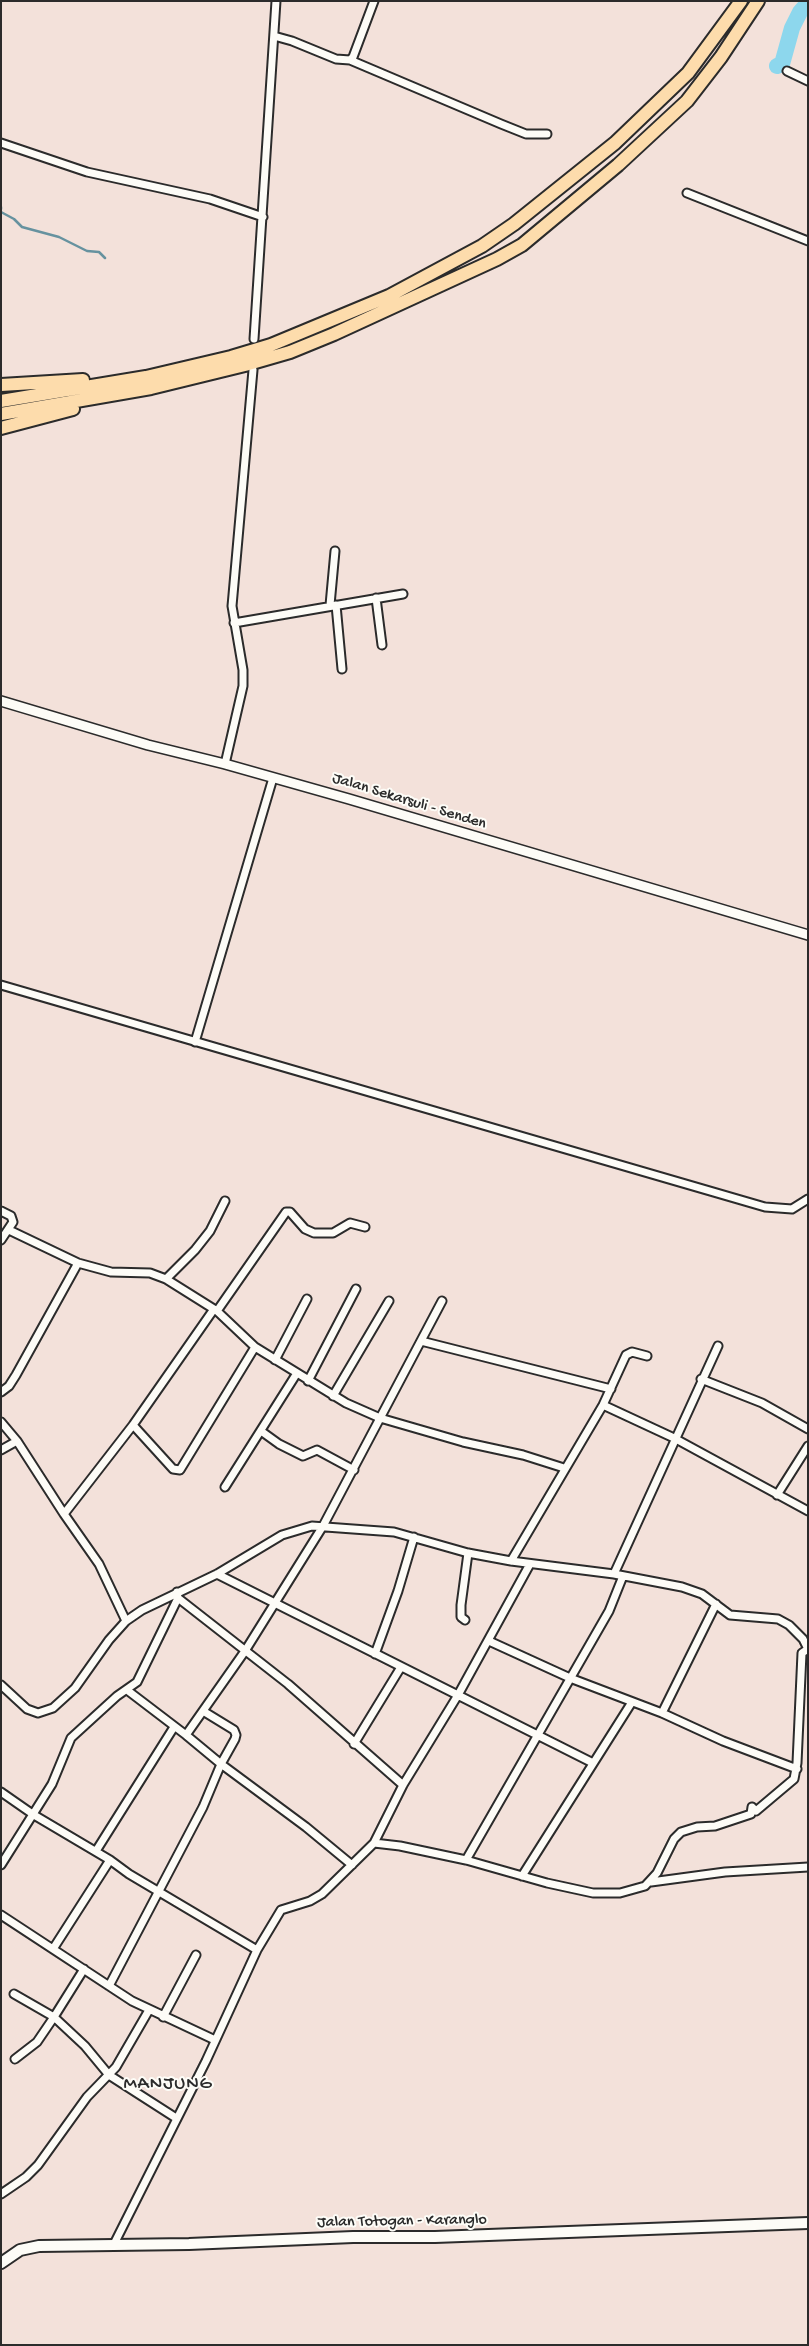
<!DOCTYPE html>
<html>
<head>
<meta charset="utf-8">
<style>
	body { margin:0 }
	#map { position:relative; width:809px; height:2346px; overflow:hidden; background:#f3e1da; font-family:"Gochi Hand",sans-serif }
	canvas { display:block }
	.frame { position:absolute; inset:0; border:2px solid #2b2b2b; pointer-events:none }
</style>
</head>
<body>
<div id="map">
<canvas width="809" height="2346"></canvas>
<div class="frame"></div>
</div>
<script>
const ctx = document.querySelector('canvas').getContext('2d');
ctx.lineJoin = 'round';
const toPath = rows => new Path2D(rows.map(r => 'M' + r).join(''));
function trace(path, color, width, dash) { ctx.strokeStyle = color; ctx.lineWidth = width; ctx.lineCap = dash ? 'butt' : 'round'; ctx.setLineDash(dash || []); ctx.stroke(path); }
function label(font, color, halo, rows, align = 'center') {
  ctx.font = font + ' "Gochi Hand",sans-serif'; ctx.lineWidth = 4; ctx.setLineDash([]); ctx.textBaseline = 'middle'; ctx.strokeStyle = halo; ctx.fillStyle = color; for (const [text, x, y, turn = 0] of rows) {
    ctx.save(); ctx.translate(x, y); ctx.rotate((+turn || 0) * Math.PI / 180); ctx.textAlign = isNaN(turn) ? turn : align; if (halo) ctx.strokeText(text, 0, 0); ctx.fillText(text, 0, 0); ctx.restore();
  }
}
trace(toPath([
	[1,207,1,209],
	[1,212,14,219,22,227,59,237,87,251,99,252,105,258]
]), '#66929f', 2.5);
trace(toPath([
	[777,66,782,64,792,28,800,12,808,3]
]), '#8dd7ed', 16);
const minor = toPath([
	[274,36,292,41,336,59,350,60,353,57,374,1],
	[350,60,501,124,526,134,547,134],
	[787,71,808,81],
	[1,143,87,172,210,199,263,217],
	[687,193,808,241],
	[254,339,276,1],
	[376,598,382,645],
	[330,605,335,551],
	[336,605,342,669],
	[234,623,403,594],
	[225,764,243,686,243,670,232,606,253,370],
	[1,985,765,1207,792,1209,808,1199],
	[195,1042,273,778],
	[1,1211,11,1216,13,1222,1,1240],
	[9,1230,78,1263,111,1272,150,1273,166,1279,217,1311,255,1347,346,1403,380,1418,463,1442,523,1455,564,1468],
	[166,1279,195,1250,210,1231,225,1201],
	[217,1311,286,1212,290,1212,305,1229,314,1233,333,1233,350,1223,365,1227],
	[421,1341,611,1389],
	[275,1360,307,1299],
	[701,1379,762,1403,808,1429],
	[308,1381,356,1289],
	[1,1392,9,1386,16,1375,78,1263],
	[333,1396,389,1301],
	[603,1405,674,1438,808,1511],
	[1,1422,17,1441,64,1514,99,1564,126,1621],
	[133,1425,173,1469,180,1470,255,1347],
	[261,1431,279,1444,303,1456,317,1450,354,1470],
	[1,1450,17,1441],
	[225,1487,297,1373],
	[777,1495,808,1446],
	[64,1514,133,1425,214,1309],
	[511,1561,603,1405,626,1355,632,1352,647,1356],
	[217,1574,593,1763],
	[614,1574,718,1346],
	[178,1598,288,1684,403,1785],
	[465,1620,461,1617,461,1605,468,1553],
	[489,1641,570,1678,662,1713,723,1741,797,1769],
	[375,1654,398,1591,414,1537],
	[1,1685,27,1709,38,1713,53,1708,75,1688,109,1640,126,1621,142,1610,217,1574,282,1535,312,1526,394,1532,468,1553,511,1561,614,1574,682,1587,702,1594,730,1615,778,1619,789,1625,803,1639,808,1649],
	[127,1690,186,1735,221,1764,306,1827,352,1865],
	[662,1713,716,1604],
	[186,1735,245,1651,323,1526,442,1301],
	[354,1744,401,1667],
	[1,1792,34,1815,110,1860,129,1874,257,1950],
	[374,1843,403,1785,458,1695,530,1564],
	[96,1851,174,1727],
	[466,1860,609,1611,623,1576],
	[1,1865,52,1784,71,1738,117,1696,137,1682,178,1598,177,1592],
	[522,1876,632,1702],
	[651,1882,725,1872,808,1867],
	[1,1915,132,2001,215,2040],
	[53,1949,110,1860],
	[84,1969,54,2017,85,2046,109,2075,176,2118],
	[109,1986,203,1807,221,1764,235,1739,236,1735,234,1730,203,1711],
	[14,1994,54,2017,37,2042,15,2059],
	[163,2017,196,1955],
	[1,2194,26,2177,38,2165,87,2097,116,2067,149,2010],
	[114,2244,206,2061,257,1950,281,1910,310,1901,322,1894,374,1843,400,1846,466,1860,547,1883,593,1893,620,1893,645,1886,657,1873,674,1839,681,1832,697,1827,715,1826,751,1814,752,1807,756,1811,794,1779,797,1763,802,1653,808,1649]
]);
const tertiary = toPath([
	[1,701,148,745,225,764,349,799,808,935]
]);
const secondary = toPath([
	[1,2263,20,2250,39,2246,189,2244,353,2237,435,2237,808,2223]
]);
const motorway = toPath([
	[1,385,83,380],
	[1,401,146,377,231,357,271,345,389,296,482,246,514,224,615,143,688,73,741,1],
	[1,414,151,388,245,365,290,352,334,334,497,259,522,245,618,165,687,101,721,57,758,1],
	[1,428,73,409]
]);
trace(minor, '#2b2b2b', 11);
trace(tertiary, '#2b2b2b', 12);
trace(secondary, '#2b2b2b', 14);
trace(motorway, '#2b2b2b', 16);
trace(minor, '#fdfcf7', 7);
trace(tertiary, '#fdfcf7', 9);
trace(secondary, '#fdfcf7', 10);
trace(motorway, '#fddcac', 12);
label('16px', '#2b2b2b', '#fdfcf7', [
	["Jalan Sekarsuli - Senden",409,802,17],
	["Jalan Totogan - Karanglo",402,2222,-1]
]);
ctx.letterSpacing = '1px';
label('19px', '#2b2b2b', '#fdfcf7', [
	["MANJUNG",168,2085]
]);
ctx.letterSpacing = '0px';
</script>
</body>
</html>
